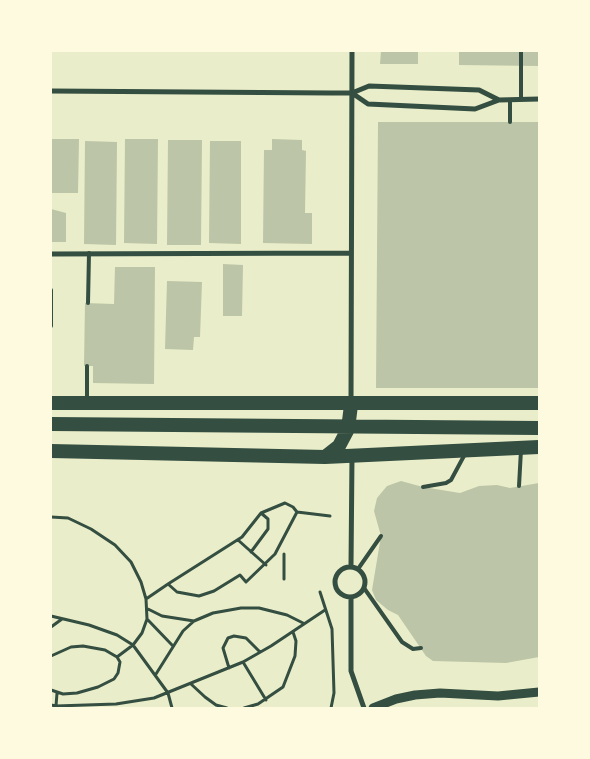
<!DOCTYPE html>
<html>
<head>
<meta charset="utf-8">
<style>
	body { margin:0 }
	#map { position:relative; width:590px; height:759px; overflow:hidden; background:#e9edc9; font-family:Montserrat,sans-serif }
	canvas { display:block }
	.frame { position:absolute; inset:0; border:52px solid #fefae0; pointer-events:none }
</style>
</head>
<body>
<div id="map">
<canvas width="590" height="759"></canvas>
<div class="frame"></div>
</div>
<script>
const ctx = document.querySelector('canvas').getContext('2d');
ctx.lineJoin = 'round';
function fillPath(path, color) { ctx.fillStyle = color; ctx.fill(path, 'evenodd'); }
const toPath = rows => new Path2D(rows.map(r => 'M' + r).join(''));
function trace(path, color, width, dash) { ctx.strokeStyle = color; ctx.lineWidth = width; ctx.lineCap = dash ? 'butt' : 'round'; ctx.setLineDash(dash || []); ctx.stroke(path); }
fillPath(toPath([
	[381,51,418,51,418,64,380,64],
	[459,51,539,51,539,66,459,65],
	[378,122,539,122,539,388,376,388],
	[51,139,79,139,78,193,51,193],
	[125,139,158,139,157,244,124,243],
	[272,139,302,140,302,150,306,151,305,213,312,213,312,244,263,243,264,150,272,150],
	[168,140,202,140,201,245,167,245],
	[85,141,117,142,116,245,84,244],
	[210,141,241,141,241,244,209,243],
	[51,209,66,213,66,242,51,242],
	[223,264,243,265,242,316,223,316],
	[115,267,155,267,154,384,93,383,93,366,84,366,85,303,114,304],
	[167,281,202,282,200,337,194,337,193,350,165,349],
	[401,481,423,487,460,493,479,486,497,485,510,488,539,483,539,657,506,663,433,661,426,656,398,615,388,610,376,600,372,590,381,536,374,511,377,498,387,486]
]), '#bcc5a7');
trace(toPath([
	[51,517,68,518,91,529,115,545,131,562,141,582,146,599,147,619,142,633,133,645,117,657],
	[238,540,266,565],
	[251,552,268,529,268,519,261,513],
	[284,554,284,579],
	[168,584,242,537,261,513,285,503,293,507,297,512],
	[320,592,332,629,334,693,331,708],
	[146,599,168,584,177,592,199,596,214,591,240,575,246,582,275,554,297,512,330,516],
	[148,609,162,616,194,621],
	[51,616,89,625,117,635,133,645,168,693,172,708],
	[147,619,172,645],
	[51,627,62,619],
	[51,656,71,647,83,646,105,650,117,657,120,662,118,673,114,679,98,687,77,693,63,694,51,690],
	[243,662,266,700],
	[229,668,223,648,228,638,234,636,246,638,260,652],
	[156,674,183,631,194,621,213,613,241,608,259,608,287,615,303,623],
	[191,684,205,697,216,705,227,708],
	[57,693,56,706,116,704,154,698,243,662,271,646,325,610],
	[51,705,56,706],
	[244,708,258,704,283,687,295,656,296,641,293,632]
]), '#344e41', 3);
trace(toPath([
	[521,51,521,99],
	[510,122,510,100],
	[51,290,51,326],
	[88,303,89,253],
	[87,401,87,366],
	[519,486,521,450],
	[423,487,446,483,451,480,465,454],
	[358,569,381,536],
	[364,588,402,642,413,649,421,648]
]), '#344e41', 4);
trace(toPath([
	[51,91,331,93,352,93,369,86,479,90,499,100],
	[352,93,368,104,475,109,499,100,539,99],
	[51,254,350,253],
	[351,402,352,51],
	[351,566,352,456],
	'335 582a15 15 0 1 1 30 0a15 15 0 1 1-30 0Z',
	[351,597,351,671,364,708]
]), '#344e41', 5);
trace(toPath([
	[373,708,396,699,415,695,440,693,498,696,539,692]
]), '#344e41', 9);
trace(toPath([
	[51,403,539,403],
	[51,424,539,428],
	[51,451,325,457,539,447],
	[325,457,339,446,348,429,351,405]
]), '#344e41', 14);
</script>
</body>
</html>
